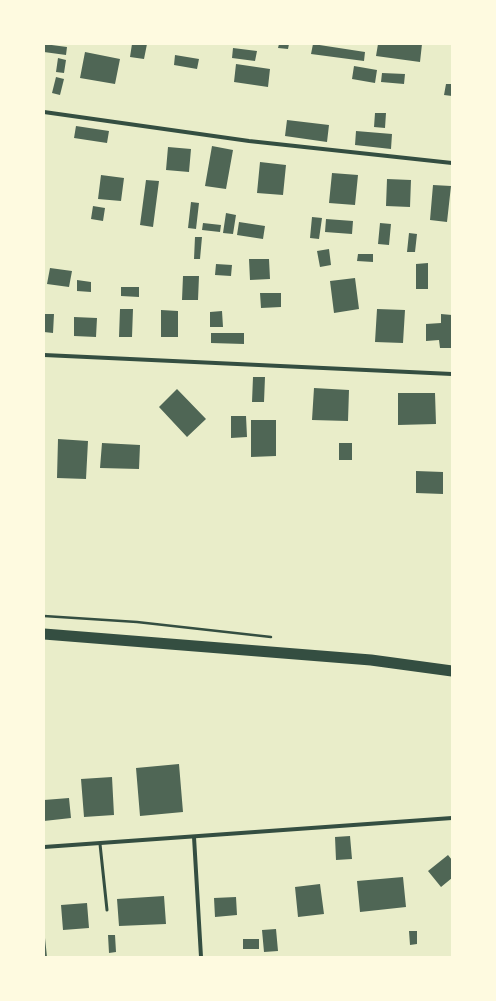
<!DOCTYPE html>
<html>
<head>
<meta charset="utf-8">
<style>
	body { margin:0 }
	#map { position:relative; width:496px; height:1001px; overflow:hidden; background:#e9edc9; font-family:"Source Sans 3",sans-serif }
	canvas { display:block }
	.frame { position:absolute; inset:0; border:45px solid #fefae0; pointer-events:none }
</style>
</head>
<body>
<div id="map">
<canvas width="496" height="1001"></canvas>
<div class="frame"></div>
</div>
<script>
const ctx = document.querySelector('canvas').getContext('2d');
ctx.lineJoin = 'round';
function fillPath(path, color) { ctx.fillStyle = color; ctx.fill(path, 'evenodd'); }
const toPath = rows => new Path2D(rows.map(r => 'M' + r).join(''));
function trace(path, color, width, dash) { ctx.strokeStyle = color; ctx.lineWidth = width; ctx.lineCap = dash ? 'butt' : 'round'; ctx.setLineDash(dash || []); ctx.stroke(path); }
fillPath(toPath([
	[44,44,67,47,66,55,44,52],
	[132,44,147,44,144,59,130,57],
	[279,44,289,44,288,49,278,48],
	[313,44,365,52,364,61,311,54],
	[378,44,422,44,420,62,376,56],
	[233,48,257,51,255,61,232,58],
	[85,52,120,59,115,84,80,78],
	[175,55,199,59,197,69,174,65],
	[58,58,66,60,64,73,56,72],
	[236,64,270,69,268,87,234,82],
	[354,66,377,70,375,83,352,79],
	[382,73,405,74,404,84,381,82],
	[56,77,64,79,60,95,52,93],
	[446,84,452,84,452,96,444,95],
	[375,113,386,113,385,128,374,127],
	[287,120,329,125,327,142,285,136],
	[76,126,109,131,107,143,74,138],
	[356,131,392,134,391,149,355,145],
	[212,146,233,150,226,189,205,186],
	[168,147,191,149,189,172,166,170],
	[260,162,286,165,283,195,257,193],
	[332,173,358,175,355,205,329,203],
	[101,175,124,178,121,201,98,199],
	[387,179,411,180,410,207,386,206],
	[146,180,159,181,153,227,140,225],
	[433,185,451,186,447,222,430,220],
	[191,202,199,203,196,229,188,228],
	[93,206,105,208,103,221,91,219],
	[226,213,236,215,233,234,223,233],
	[312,217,322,218,319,239,310,238],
	[326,219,353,221,352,234,325,232],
	[239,222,265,226,263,239,237,235],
	[203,223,221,225,220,232,202,230],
	[380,223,391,224,389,245,378,244],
	[409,233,417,234,415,252,407,252],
	[195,237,202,237,200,259,194,259],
	[329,249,331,265,320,267,317,251],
	[358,254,373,254,373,262,357,261],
	[249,259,269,259,270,279,250,280],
	[428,263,428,289,416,289,416,264],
	[216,264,232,265,231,276,215,275],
	[50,268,72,271,69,287,47,284],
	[183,276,199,276,198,300,182,300],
	[355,278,359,309,334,313,330,281],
	[77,280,91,282,91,292,77,291],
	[121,287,139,287,139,297,121,296],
	[260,293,281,293,281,307,261,308],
	[120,309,133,309,132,337,119,337],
	[377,309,405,310,403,343,375,342],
	[161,310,178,311,178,337,161,337],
	[222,311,223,327,210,327,210,312],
	[44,314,54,314,53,333,44,332],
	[441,314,452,315,452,348,440,348,439,340,426,341,426,324,441,323],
	[74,317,97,318,96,337,74,336],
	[211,333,244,333,244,344,211,343],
	[253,377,265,377,264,402,252,402],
	[314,388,349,390,348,421,312,420],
	[177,389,206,419,187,437,159,407],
	[398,393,435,393,436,424,398,425],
	[231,416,246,416,247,437,231,438],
	[251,420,276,420,276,456,251,457],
	[58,439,88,441,86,479,57,478],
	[102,443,140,445,139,469,100,468],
	[339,443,352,443,352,460,339,460],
	[416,471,443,472,443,494,416,493],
	[179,764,183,812,140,816,136,768],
	[112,777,114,815,84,817,81,779],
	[69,798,71,818,44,821,44,800],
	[350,836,352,859,336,860,335,837],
	[448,855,452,860,452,878,441,887,428,871],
	[403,877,406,907,360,912,357,881],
	[320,884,324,914,298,917,295,887],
	[164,896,166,924,119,926,117,899],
	[236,897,237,915,215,917,214,898],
	[87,903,89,928,63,930,61,905],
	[276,929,278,951,264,952,262,930],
	[409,931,417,931,417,944,410,945],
	[108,935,115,935,116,952,109,953],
	[44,938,45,938,47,957,44,957],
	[243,939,259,939,259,949,243,949]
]), '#4f6655');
trace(toPath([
	[44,616,137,622,271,637]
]), '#344e41', 2.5);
trace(toPath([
	[100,844,107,910]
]), '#344e41', 3);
trace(toPath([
	[44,112,249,141,452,163],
	[44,355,452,374],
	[194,837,201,957],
	[44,847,452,818]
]), '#344e41', 4);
trace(toPath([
	[44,634,371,660,452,671]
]), '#344e41', 11);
</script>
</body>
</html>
